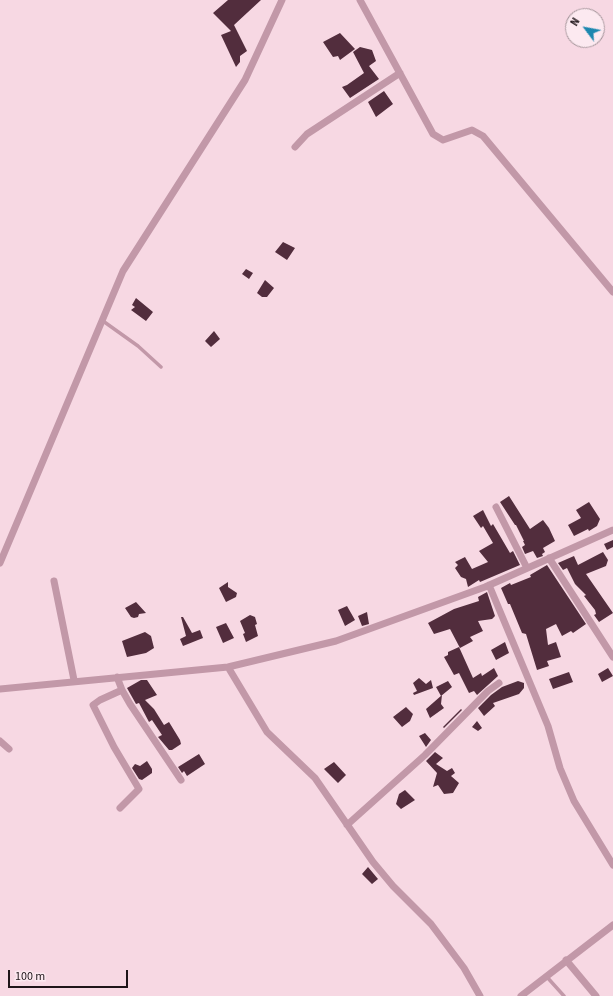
<!DOCTYPE html>
<html>
<head>
<meta charset="utf-8">
<style>
	body { margin:0 }
	#map { position:relative; width:613px; height:996px; overflow:hidden; background:#f7d8e3; font-family:"Source Sans 3",sans-serif }
	canvas { display:block }
	.north { position:absolute; left:565px; top:8px; width:40px; height:40px; box-sizing:border-box; background:#fce9f0; border:1px solid #a4949a; border-radius:50%; rotate:302deg; font-size:11px; font-weight:700; line-height:16px; text-align:center; color:#1f1519 }
	.north::after { content:''; display:block; margin:auto; width:14px; height:18px; background:#1c87af; clip-path:polygon(50% 0,100% 100%,50% 72%,0 100%) }
	.scale { position:absolute; left:8px; top:970px; width:120px; height:18px; box-sizing:border-box; border:2px solid #1f1519; border-top:0; padding-left:5px; font-size:12px; line-height:14px; white-space:nowrap; color:#1f1519; -webkit-text-stroke:3px #fce9f0; paint-order:stroke }
</style>
</head>
<body>
<div id="map">
<canvas width="613" height="996"></canvas>
<div class="north">N</div>
<div class="scale">100 m</div>
</div>
<script>
const ctx = document.querySelector('canvas').getContext('2d');
ctx.lineJoin = 'round';
function fillPath(path, color) { ctx.fillStyle = color; ctx.fill(path, 'evenodd'); }
const toPath = rows => new Path2D(rows.map(r => 'M' + r).join(''));
function trace(path, color, width, dash) { ctx.strokeStyle = color; ctx.lineWidth = width; ctx.lineCap = dash ? 'butt' : 'round'; ctx.setLineDash(dash || []); ctx.stroke(path); }
fillPath(toPath([
	[228,0,261,0,234,25,247,51,240,56,240,62,236,67,221,35,231,31,213,13],
	[340,33,355,49,340,60,338,56,333,57,323,42],
	[360,47,372,50,376,61,369,66,379,79,350,98,342,87,347,85,364,73,353,52],
	[384,91,393,104,376,117,368,102],
	[283,242,295,248,287,260,275,252],
	[246,269,253,273,249,279,242,274],
	[265,280,274,288,267,297,262,297,257,293],
	[136,298,153,312,146,321,131,310,135,307,132,305],
	[214,331,220,339,211,347,205,341],
	[509,496,530,529,543,520,549,528,555,541,543,548,545,552,542,554,543,556,537,558,533,551,525,554,522,547,525,545,523,541,524,541,516,525,515,525,500,502],
	[589,502,600,519,597,526,589,531,588,529,574,536,568,525,581,518,576,510],
	[483,510,491,526,493,524,510,553,513,551,520,565,480,582,479,580,468,587,466,579,461,577,455,568,458,565,455,562,465,557,472,569,488,562,479,551,493,543,483,526,481,528,473,516],
	[613,540,613,547,607,550,604,544],
	[603,552,608,560,606,566,586,574,613,613,599,622,594,615,596,614,595,610,584,596,586,595,575,584,567,568,563,570,558,563,574,556,578,565],
	[547,565,586,624,573,633,571,631,562,636,556,624,546,629,548,645,556,642,561,657,547,661,549,666,537,670,526,634,522,633,510,604,508,604,501,588,510,583,511,585,531,577,530,575],
	[228,582,228,587,237,593,236,597,226,602,219,588],
	[487,592,495,616,492,619,478,621,483,631,470,637,473,641,460,648,450,629,434,634,428,623,454,609,479,601,478,597],
	[136,602,146,613,139,614,138,617,134,618,131,617,125,608],
	[347,606,355,620,345,626,338,610],
	[367,612,369,624,362,626,358,616],
	[250,615,255,617,257,624,255,625,258,636,246,642,243,634,245,633,240,621],
	[181,617,183,617,192,633,200,630,203,638,183,646,180,639,186,636],
	[226,623,234,638,223,643,216,627],
	[145,632,151,636,154,648,146,653,127,657,122,641],
	[505,642,509,653,496,660,491,650],
	[459,647,473,678,481,673,482,676,494,668,498,676,477,695,474,691,469,693,459,673,454,675,444,657,448,655,448,652],
	[608,668,613,676,602,682,598,674],
	[569,672,573,682,553,689,549,679],
	[419,678,426,684,431,680,433,688,414,695,413,693,417,691,413,683],
	[141,680,147,680,157,695,145,700,154,709,164,725,169,722,180,740,181,744,172,750,169,750,158,737,162,735,152,720,149,722,139,703,136,704,127,688],
	[448,681,452,687,441,696,436,687],
	[518,681,524,683,524,688,519,694,493,703,495,706,484,716,478,708,491,695,502,687],
	[442,695,441,704,444,708,430,718,426,709],
	[406,707,413,714,410,721,402,727,393,717],
	[461,709,462,710,444,728,443,727],
	[477,721,482,728,478,731,472,727],
	[425,733,431,740,426,747,419,736],
	[435,752,443,758,436,764,447,771,452,768,455,773,451,776,459,783,453,793,444,794,438,785,433,787,437,773,426,761],
	[199,754,205,764,187,776,184,771,182,773,178,767],
	[147,761,152,769,152,773,142,780,139,779,132,768,135,764,140,766],
	[334,762,346,775,338,783,324,769],
	[405,790,415,800,401,809,396,804,399,794],
	[368,867,378,879,372,884,362,874]
]), '#522d3d');
trace(toPath([
	[103,321,138,346,161,367],
	[546,976,564,996]
]), '#c298a8', 3.5);
trace(toPath([
	[360,0,433,134,443,140,472,130,483,136,613,292],
	[295,147,307,134,400,73],
	[496,507,527,568],
	[549,558,613,657],
	[0,563,123,271,245,80,282,0],
	[54,581,74,680],
	[489,585,548,726,560,768,574,801,613,865],
	[228,667,267,732,315,778,373,862,393,886,431,924,464,968,480,996],
	[117,677,122,690,130,704,181,780],
	[0,689,228,667,336,641,485,587,613,530],
	[0,741,9,749],
	[120,808,139,789,114,747,93,705,100,700,122,690],
	[347,825,425,755,488,691,499,683],
	[566,960,596,996],
	[521,996,613,925]
]), '#c298a8', 7);
</script>
</body>
</html>
